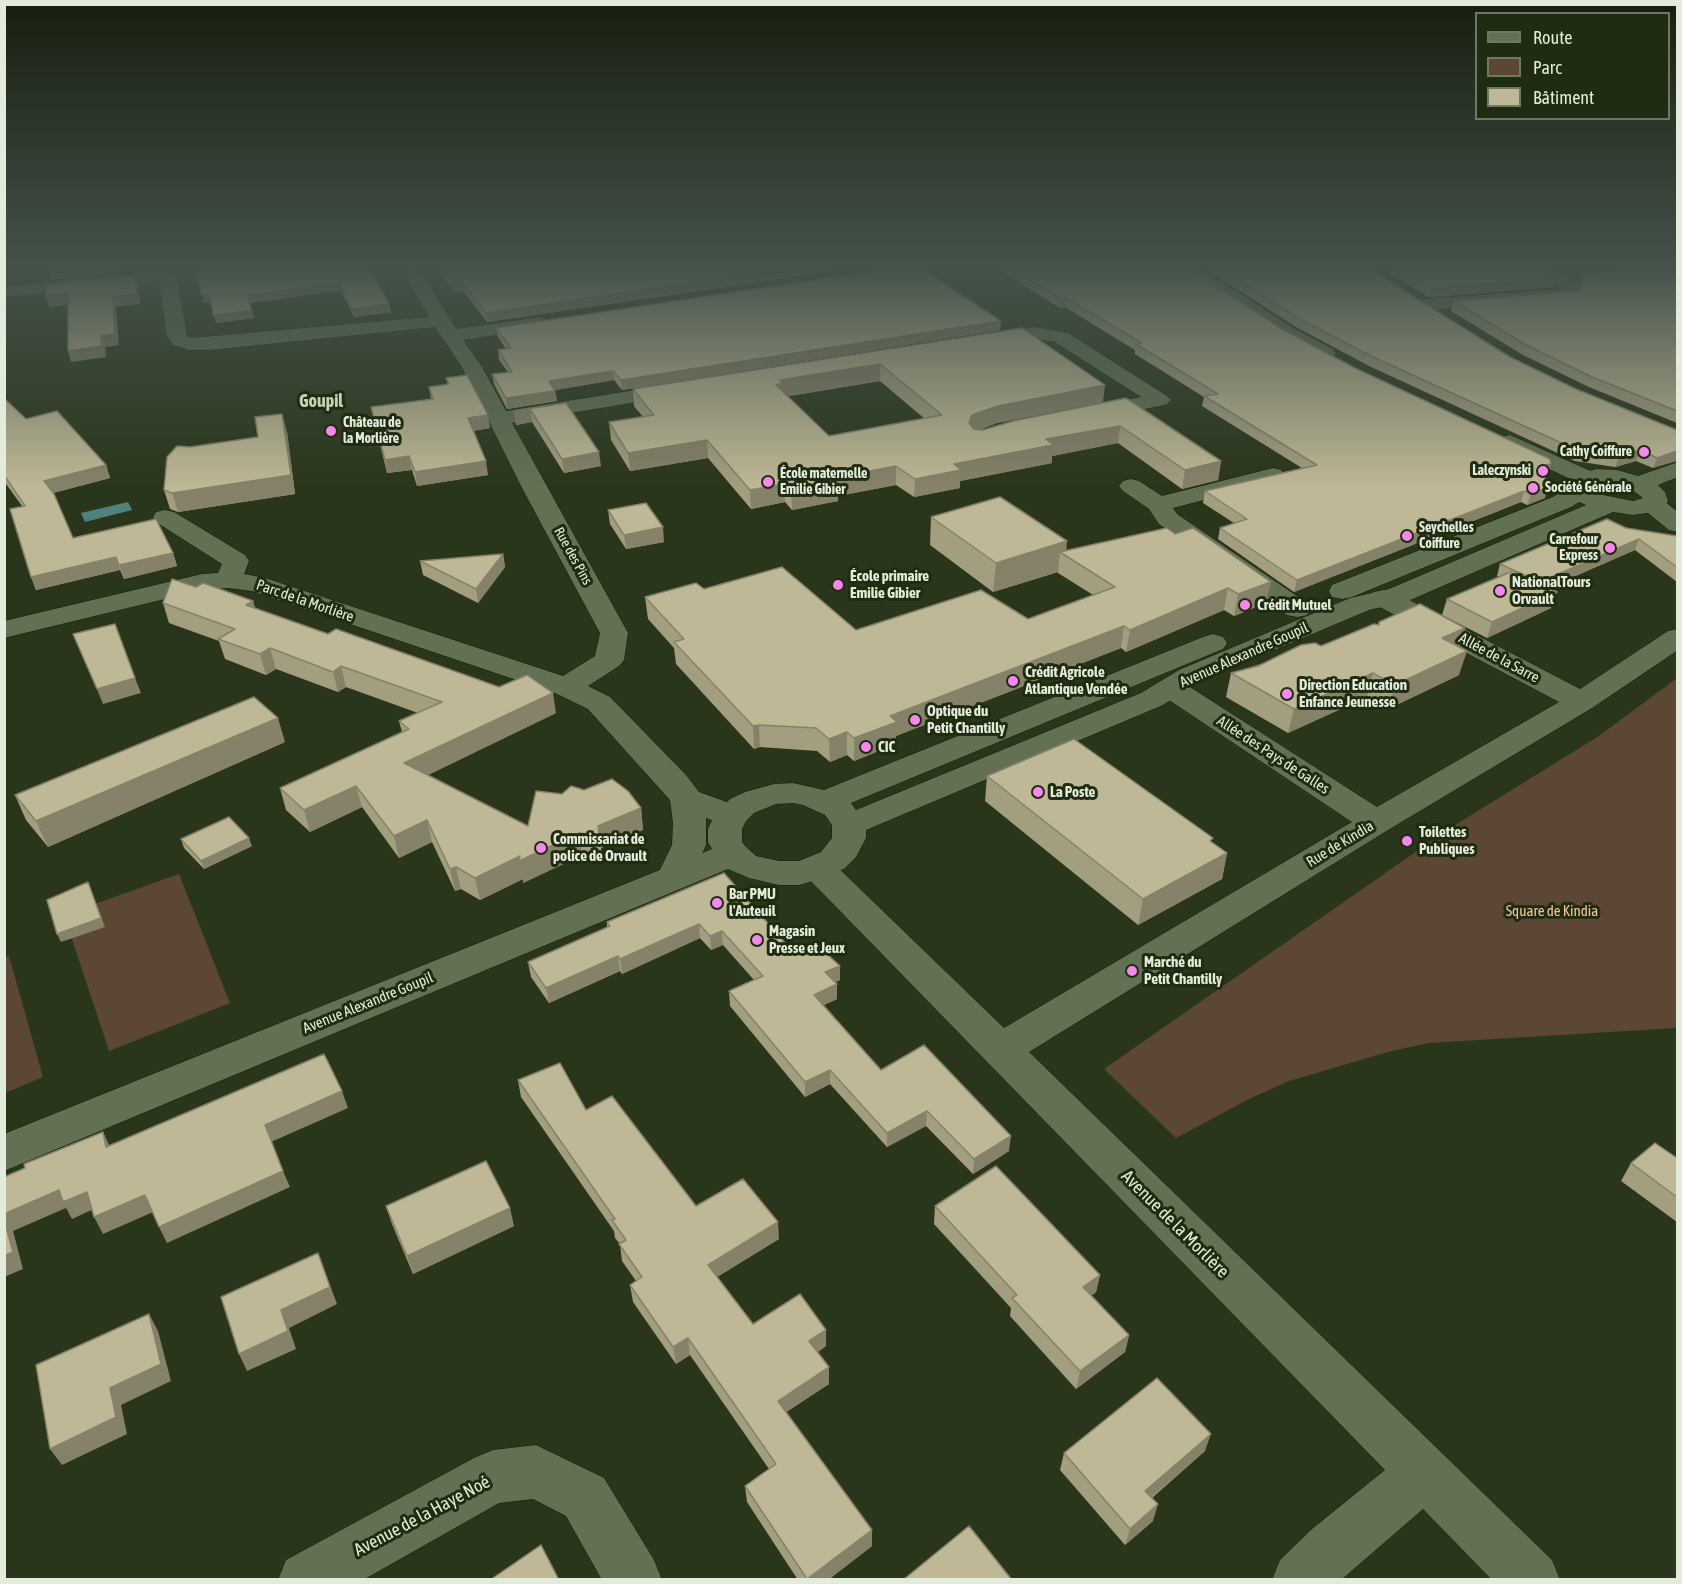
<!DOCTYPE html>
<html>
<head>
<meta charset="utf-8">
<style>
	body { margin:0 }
	#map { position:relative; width:1682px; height:1584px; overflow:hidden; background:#2a361b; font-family:"Asap Condensed",sans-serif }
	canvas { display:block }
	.frame { position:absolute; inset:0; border:6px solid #e3ebdb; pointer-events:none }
	.legend { position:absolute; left:1475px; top:12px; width:195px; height:108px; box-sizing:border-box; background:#202c12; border:2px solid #6e7862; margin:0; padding:8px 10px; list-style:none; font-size:18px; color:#e3ebdb }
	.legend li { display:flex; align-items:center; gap:12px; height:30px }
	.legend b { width:30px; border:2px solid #6e7862 }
</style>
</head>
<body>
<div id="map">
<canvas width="1682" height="1584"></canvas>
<div class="frame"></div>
<ul class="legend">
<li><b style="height:8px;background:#627053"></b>Route</li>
<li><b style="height:16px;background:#5b4733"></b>Parc</li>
<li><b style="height:16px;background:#bfb896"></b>Bâtiment</li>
</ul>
</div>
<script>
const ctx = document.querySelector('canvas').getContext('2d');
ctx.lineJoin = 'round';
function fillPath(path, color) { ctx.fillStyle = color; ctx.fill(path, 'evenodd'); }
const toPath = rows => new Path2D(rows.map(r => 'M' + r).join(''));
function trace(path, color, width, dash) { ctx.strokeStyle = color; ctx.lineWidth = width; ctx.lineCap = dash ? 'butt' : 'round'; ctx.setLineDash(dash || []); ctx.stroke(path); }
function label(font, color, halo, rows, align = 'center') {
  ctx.font = font + ' "Asap Condensed",sans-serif'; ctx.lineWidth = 6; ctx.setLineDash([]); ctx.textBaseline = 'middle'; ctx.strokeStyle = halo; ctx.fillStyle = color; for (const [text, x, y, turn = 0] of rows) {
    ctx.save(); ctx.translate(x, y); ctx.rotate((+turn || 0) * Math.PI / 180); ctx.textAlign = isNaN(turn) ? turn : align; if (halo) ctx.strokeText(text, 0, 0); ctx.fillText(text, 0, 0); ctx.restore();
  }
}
fillPath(toPath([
	[1677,678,1677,1028,1428,1043,1388,1052,1289,1081,1249,1099,1176,1138,1104,1069,1447,830,1599,736],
	[179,874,230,1003,109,1051,64,915],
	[9,956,43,1077,5,1093,4,958]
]), '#5b4733');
fillPath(toPath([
	[128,502,132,510,85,522,81,513]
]), '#51817f');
const minor = toPath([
	[399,266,417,266,456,329,540,317,547,319,549,323,547,327,463,340,482,367,506,411,678,383,685,385,688,389,685,393,678,395,512,423,628,633,624,660,619,666,588,686,610,697,686,775,699,792,743,808,748,816,743,824,731,827,706,818,706,845,687,886,674,890,661,886,656,878,672,845,673,823,670,800,588,709,555,693,252,591,229,588,202,590,4,638,4,621,202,574,218,573,222,564,156,522,153,517,156,512,165,510,174,512,245,555,249,561,244,574,265,578,563,676,595,656,600,633,521,486,462,367,435,327,209,350,189,350,173,345,167,336,159,281,4,297,4,287,162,270,168,271,177,279,187,336,191,338,429,317,399,266],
	[1176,266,1197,266,1295,329,1333,349,1336,353,1333,357,1319,357,1281,337,1176,266],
	[1521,266,1544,266,1577,282,1580,286,1579,294,1576,298,1570,299,1424,311,1418,309,1415,305,1418,301,1424,299,1562,289,1524,270,1521,266],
	[1035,327,1068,333,1167,396,1171,400,1167,404,1160,406,1090,420,1082,419,1079,414,1082,409,1141,397,1055,342,1035,339,986,346,979,344,976,340,979,336,986,334,1035,327],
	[1510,435,1595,473,1599,478,1595,483,1587,485,1579,483,1502,447,1499,442,1502,437,1510,435],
	[1273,468,1281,470,1285,475,1281,480,1173,508,1177,514,1307,603,1311,609,1307,615,1297,617,1287,615,1159,524,1149,509,1123,491,1119,486,1123,481,1131,479,1139,481,1162,496,1273,468],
	[1652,497,1661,499,1678,512,1678,532,1669,530,1643,509,1640,504,1643,499,1652,497],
	[1384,590,1394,592,1580,689,1668,631,1678,629,1678,650,1592,708,1388,830,1029,1052,1552,1560,1560,1580,1492,1580,1423,1509,1341,1580,1272,1580,1280,1560,1312,1529,1385,1470,806,876,800,868,806,860,818,856,830,860,1004,1028,1352,822,1160,694,1156,688,1160,682,1171,679,1182,682,1377,807,1559,702,1374,604,1370,598,1374,592,1384,590],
	[536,1445,604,1478,654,1560,662,1580,602,1580,566,1516,533,1499,499,1503,363,1580,278,1580,286,1560,474,1458,493,1450,536,1445]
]);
const tertiary = toPath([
	[1678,462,1678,477,1658,485,1665,492,1668,501,1665,506,1653,512,1633,515,1613,512,1408,601,1369,610,1199,682,1163,705,866,830,866,838,856,857,845,868,830,876,799,885,779,885,749,878,728,869,4,1171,4,1134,712,849,708,842,708,829,714,816,730,799,745,792,774,784,793,783,824,790,1203,637,1213,634,1223,637,1227,643,1223,649,851,803,856,810,1141,693,1179,670,1350,598,1389,589,1586,505,1579,502,1571,507,1352,597,1342,599,1332,597,1329,591,1332,585,1553,497,1568,487,1566,485,1573,476,1596,469,1617,470,1638,476,1678,462],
	[1598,483,1615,484,1631,489,1643,498,1633,501,1603,495,1595,491,1591,486,1598,483],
	[793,803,803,805,825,815,832,825,832,838,821,852,799,861,779,861,756,856,745,846,742,842,742,829,746,821,754,813,776,804,793,803]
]);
trace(minor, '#131d04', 1);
trace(tertiary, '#131d04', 1);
fillPath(minor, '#627053');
fillPath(tertiary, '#627053');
fillPath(toPath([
	[368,266,389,304,391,312,354,317,341,290,250,303,254,318,216,323,211,302,204,303,202,295],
	[472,266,867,266,487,322,463,291,454,292,444,279,442,270],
	[928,266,933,266,929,273,1001,321,1000,330,622,390,614,380,555,390,557,401,507,409,494,384,492,374,508,372,499,360,498,350,506,349,498,337,496,328],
	[992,266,1186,266,1282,329,1355,368,1551,464,1547,475,1544,475,1545,498,1527,505,1521,502,1294,592,1218,539,1220,528,1234,523,1203,503,1205,491,1302,468,1202,406,1204,397,1135,354,1135,350,1065,307,1060,308],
	[1201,266,1365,266,1510,357,1576,389,1677,430,1653,468,1636,461,1615,467,1575,461,1369,366,1296,327],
	[1378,266,1532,266,1554,287,1429,297],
	[1677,266,1677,423,1589,387,1523,355,1451,311,1454,301,1579,291,1581,289,1580,282,1583,273],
	[1022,328,1103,402,997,423,979,430,983,430,1126,398,1221,461,1218,480,1182,489,1118,443,1052,456,1052,463,960,481,960,488,914,497,896,485,838,496,838,501,792,510,785,502,751,509,708,458,630,471,611,440,609,422,643,417,634,406,633,389],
	[880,381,925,419,829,436,788,396],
	[446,378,490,428,473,431,488,475,417,486,412,470,387,473,371,407,431,399,429,387,448,385],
	[4,400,26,419,106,465,110,478,53,493,73,538,173,553,177,566,124,579,120,570,36,590,31,577,22,506,4,481],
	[566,403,601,466,564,473,532,422,516,425,514,411],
	[287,432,295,494,178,512,170,509,164,490,258,437],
	[608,510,664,542,626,549,610,524],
	[931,517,1066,550,1167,528,1266,603,1234,616,1224,610,1126,652,1121,648,896,736,896,744,854,761,847,755,830,762,817,751,760,747,754,749,676,664,674,648,648,619,645,597,704,589,856,630,1028,619,1093,595,1058,573,1058,572,993,592,930,545],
	[1626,528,1677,536,1677,582,1635,550,1548,588,1551,608,1487,638,1442,615,1447,599,1500,577,1497,576,1500,564],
	[503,554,505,567,478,603,423,575,420,561],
	[196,587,253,601,255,608,556,713,428,775,528,826,562,794,584,790,641,808,643,830,601,848,602,857,582,855,523,883,523,879,480,900,461,889,455,891,432,842,399,858,362,807,310,832,286,810,280,788,402,732,399,721,418,713,346,687,338,692,276,669,266,675,225,659,219,641,169,623,163,603],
	[1379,622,1459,647,1459,675,1388,709,1367,697,1288,733,1226,697,1231,673,1321,646,1378,625],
	[285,742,48,847,26,820,15,795],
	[987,776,1212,842,1227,853,1222,879,1138,925,985,801],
	[181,839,252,846,204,869,184,848],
	[724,873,793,952,840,980,835,982,837,999,824,1005,881,1070,1009,1151,973,1174,926,1126,887,1147,830,1084,805,1097,730,1006,729,991,754,980,723,945,711,950,700,938,622,974,620,971,549,1003,531,977,528,962,607,928,607,922],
	[518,1080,586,1110,696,1206,779,1239,717,1277,753,1324,826,1330,826,1346,818,1352,829,1367,829,1384,786,1412,872,1530,872,1546,828,1580,798,1580,747,1502,745,1486,769,1469,690,1355,676,1364,633,1302,630,1285,636,1281,622,1261,620,1244,615,1238,614,1231,521,1097],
	[1677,1158,1677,1222,1621,1181,1631,1163],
	[386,1206,514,1226,413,1274,392,1224],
	[935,1206,1100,1275,1096,1292,1091,1296,1129,1335,1125,1352,1076,1389,1010,1316,1011,1308,934,1224],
	[1205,1451,1152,1498,1153,1521,1125,1545,1060,1470,1064,1453]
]), '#a49e81');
fillPath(toPath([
	[109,266,136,266,137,270,52,280,50,272],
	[807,266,867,266,487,322,486,313],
	[928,266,933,266,925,279,925,271],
	[135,275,138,285,140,304,116,307,119,345,105,347,106,357,71,362,68,351,101,336,113,297],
	[1556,278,1554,287,1429,297,1431,288],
	[462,282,463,291,454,292,452,283],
	[340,283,341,290,250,303,248,296],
	[68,293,72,304,49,307,45,296],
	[210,294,212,302,204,303,202,295],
	[1066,298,1065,307,1060,308,1061,299],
	[389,304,391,312,354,317,352,309],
	[252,311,254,318,216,323,213,315],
	[1001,321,1000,330,622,390,621,380],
	[880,364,880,381,784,397,776,385,780,380],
	[613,371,614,380,550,391,549,381],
	[1105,385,1103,402,997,423,971,433,969,423,972,415,998,406],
	[555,391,557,401,507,409,506,398],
	[530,409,532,422,516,425,514,411],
	[282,414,287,432,295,494,178,512,172,493,291,475],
	[488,415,490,428,470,431,468,418],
	[1120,426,1118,443,1052,456,1052,463,960,481,960,488,914,497,915,479,954,464,1046,439],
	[707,440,708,458,630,471,628,453],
	[1640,450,1636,461,1615,467,1619,457],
	[1677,451,1677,461,1653,468,1657,458],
	[599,452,601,466,564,473,562,459],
	[409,456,412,470,387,473,385,460],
	[486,461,488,475,417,486,415,472],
	[1221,461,1218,480,1182,489,1185,470],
	[1551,464,1547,475,1537,477,1540,466],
	[106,465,110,478,49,494,44,481],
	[896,466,896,485,838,496,838,501,792,510,791,491,834,478],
	[784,484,785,502,751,509,750,490],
	[1549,487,1545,498,1527,505,1531,494],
	[1524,491,1521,502,1294,592,1297,580],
	[663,527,664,542,626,549,624,535],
	[1639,539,1635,550,1536,593,1540,582],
	[1067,541,1066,555,1060,552,1058,572,993,592,996,563],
	[173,553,177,566,124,579,119,565],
	[503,554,505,567,478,603,476,589],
	[116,557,120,570,36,590,31,577],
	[1271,582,1266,603,1234,616,1238,594],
	[1228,588,1224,610,1126,652,1130,630],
	[1557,592,1551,608,1487,638,1492,622],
	[253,601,259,621,246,605],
	[1124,626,1121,648,896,736,896,744,854,761,854,738,890,716],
	[1465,628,1458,651,1442,638],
	[270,648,276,669,266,675,260,654],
	[1467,651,1459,675,1388,709,1395,685],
	[341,666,346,687,338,692,333,672],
	[1373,673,1367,697,1288,733,1294,709],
	[135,678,141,693,103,704,97,689],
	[553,693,556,713,409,784,404,763],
	[278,718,285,742,48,847,36,821],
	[759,725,760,747,754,749,753,726],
	[847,732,847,755,830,762,829,739],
	[356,786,362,807,310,832,304,810],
	[641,808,643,830,601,848,598,826],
	[427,820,432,842,399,858,394,836],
	[579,833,582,855,523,883,523,879,480,900,475,878,520,856],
	[249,838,252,846,204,869,201,861],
	[1227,853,1222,879,1138,925,1143,899],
	[456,867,461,889,455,891,450,869],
	[88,882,105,927,61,942,57,934],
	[699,924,700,938,622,974,620,959],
	[722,931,723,945,711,950,710,936],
	[618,956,620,971,549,1003,546,988],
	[840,966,840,980,825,987,825,972],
	[837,984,837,999,815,1009,814,995],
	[830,1070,830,1084,805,1097,805,1082],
	[342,1091,348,1108,271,1142,265,1125],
	[927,1111,926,1126,887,1147,887,1133],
	[103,1132,111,1149,106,1147],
	[1011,1136,1009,1151,973,1174,974,1159],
	[283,1171,290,1187,167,1243,159,1227],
	[59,1190,87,1192,96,1208,72,1219,66,1208,13,1231,23,1269,4,1277,4,1214],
	[145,1195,153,1212,103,1234,94,1217],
	[510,1208,514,1226,413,1274,407,1256],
	[778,1222,779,1239,709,1282,708,1265],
	[318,1253,337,1304,289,1328,296,1349,247,1371,239,1354,281,1310],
	[1100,1275,1096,1292,1079,1305,1083,1287],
	[149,1314,158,1331,171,1381,121,1405,127,1434,62,1465,50,1449,110,1388],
	[826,1330,826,1346,809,1357,809,1341],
	[1129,1335,1125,1352,1076,1389,1080,1371],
	[688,1338,690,1355,676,1364,673,1347],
	[829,1367,829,1384,779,1417,778,1401],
	[1211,1434,1205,1451,1140,1507,1145,1491],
	[1158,1504,1153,1521,1125,1545,1130,1529],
	[872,1530,872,1546,828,1580,807,1580]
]), '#868169');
const building = toPath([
	[51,266,109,266,50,272,51,266],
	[195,266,368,266,389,304,352,309,340,283,248,296,252,311,213,315,210,294,202,295,195,266],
	[472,266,807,266,486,313,462,282,452,283,442,270,472,266],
	[907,266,928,266,925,271,1001,321,621,380,613,371,549,381,555,391,506,398,492,374,512,372,498,350,511,348,496,328,907,266],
	[1007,266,1187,266,1282,329,1355,368,1550,459,1551,464,1540,466,1549,487,1531,494,1524,491,1297,580,1220,528,1247,519,1205,491,1317,465,1204,396,1218,394,1136,344,1142,343,1066,298,1061,299,1007,266],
	[1216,266,1365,266,1510,357,1576,389,1677,430,1677,451,1657,458,1640,450,1619,457,1579,451,1371,356,1298,318,1216,266],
	[1394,266,1532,266,1556,278,1431,288,1394,266],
	[1636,266,1677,266,1677,411,1592,377,1526,345,1454,301,1579,291,1584,285,1583,273,1622,271,1636,266],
	[135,275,137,294,113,297,115,334,101,336,102,346,68,351,68,293,45,296,47,284,135,275],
	[1022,328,1105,385,998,406,972,415,969,423,974,429,983,430,1013,421,1126,398,1221,461,1185,470,1120,426,1046,439,1053,445,954,464,961,470,915,479,896,466,834,478,838,482,791,491,784,484,750,490,707,440,628,453,609,422,654,415,633,389,1022,328],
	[880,364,942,415,829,436,776,385,783,383,780,380,880,364],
	[467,375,488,415,468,418,486,461,415,472,409,456,385,460,371,407,433,399,429,387,449,384,446,378,467,375],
	[4,400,6,400,26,419,57,411,106,465,44,481,54,494,73,538,156,519,173,553,119,565,116,557,31,577,10,509,25,506,4,475,4,400],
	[566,403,599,452,562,459,530,409,514,411,566,403],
	[282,414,291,475,172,493,164,490,167,457,177,446,190,447,258,437,255,417,282,414],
	[1000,497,1067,541,996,563,931,517,1000,497],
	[646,503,663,527,624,535,608,510,646,503],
	[1607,519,1626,528,1677,536,1677,567,1639,539,1540,582,1500,564,1607,519],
	[1167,528,1175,534,1193,528,1271,582,1238,594,1228,588,1130,630,1124,626,890,716,897,722,854,738,847,732,829,739,816,728,759,725,753,726,674,642,684,639,645,597,696,583,704,589,782,567,856,630,981,590,1028,619,1115,587,1060,552,1167,528],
	[503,554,476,589,420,561,503,554],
	[1513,571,1557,592,1492,622,1447,599,1513,571],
	[172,579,196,587,203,583,253,601,246,605,328,634,336,629,499,687,527,675,553,693,404,763,528,826,536,791,562,794,571,786,584,790,612,779,628,791,641,808,598,826,599,835,579,833,519,861,520,856,475,878,456,867,450,869,427,820,394,836,356,786,304,810,280,788,409,729,399,721,442,702,341,666,333,672,270,648,260,654,218,639,235,629,163,603,172,579],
	[1420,604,1465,628,1442,638,1467,651,1395,685,1373,673,1294,709,1231,673,1258,666,1301,645,1315,643,1321,646,1374,624,1379,625,1379,622,1420,604],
	[115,624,135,678,97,689,73,634,115,624],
	[254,697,278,718,36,821,15,795,254,697],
	[1074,739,1213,838,1210,841,1227,853,1143,899,987,776,1074,739],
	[229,817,249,838,201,861,181,839,229,817],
	[724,873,793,952,815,943,840,966,825,972,837,984,814,995,881,1070,924,1045,1011,1136,974,1159,927,1111,887,1133,830,1070,805,1082,729,991,763,976,722,931,710,936,699,924,620,959,618,956,546,988,528,962,610,926,607,922,724,873],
	[88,882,101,918,57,934,47,900,88,882],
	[324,1054,342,1091,265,1125,283,1171,159,1227,145,1195,94,1217,87,1192,63,1202,59,1190,4,1214,4,1177,25,1168,24,1164,103,1132,106,1147,324,1054],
	[560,1063,586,1110,612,1096,696,1206,743,1179,778,1222,708,1265,753,1324,800,1294,826,1330,809,1341,829,1367,778,1401,872,1530,807,1579,745,1486,776,1464,688,1338,673,1347,630,1285,642,1277,619,1244,626,1240,612,1220,615,1219,518,1080,560,1063],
	[1655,1143,1677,1158,1677,1197,1631,1163,1655,1143],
	[486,1161,510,1208,407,1256,386,1206,486,1161],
	[996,1166,1100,1275,1083,1287,1129,1335,1080,1371,1012,1298,1017,1295,935,1206,996,1166],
	[4,1219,13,1252,4,1256,4,1219],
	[318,1253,330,1287,281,1310,288,1331,239,1354,221,1297,318,1253],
	[149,1314,161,1364,110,1388,116,1417,50,1449,36,1365,149,1314],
	[1157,1378,1211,1434,1145,1491,1158,1504,1130,1529,1064,1453,1157,1378],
	[969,1526,1012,1580,903,1580,969,1526],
	[541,1545,559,1580,490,1580,541,1545]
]);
fillPath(building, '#bfb896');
trace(building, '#868169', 1.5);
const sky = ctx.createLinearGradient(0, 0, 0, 488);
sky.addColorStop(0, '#171e0f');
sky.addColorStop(0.55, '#44524a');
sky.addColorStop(1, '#44524a00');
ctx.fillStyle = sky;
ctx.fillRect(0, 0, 1682, 488);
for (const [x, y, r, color] of [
	[331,431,6,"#f688ed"],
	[1644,452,6,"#f688ed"],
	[1543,471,6,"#f688ed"],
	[768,482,6,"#f688ed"],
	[1533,488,6,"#f688ed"],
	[1407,536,6,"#f688ed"],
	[1610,548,6,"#f688ed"],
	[838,585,6,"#f688ed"],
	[1500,591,6,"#f688ed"],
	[1245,605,6,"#f688ed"],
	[1013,681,6,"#f688ed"],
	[1287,694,6,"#f688ed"],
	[915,720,6,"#f688ed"],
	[866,747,6,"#f688ed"],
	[1038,792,6,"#f688ed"],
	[1407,841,6,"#f688ed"],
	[541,848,6,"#f688ed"],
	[717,903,6,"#f688ed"],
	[757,940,6,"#f688ed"],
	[1132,971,6,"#f688ed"]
]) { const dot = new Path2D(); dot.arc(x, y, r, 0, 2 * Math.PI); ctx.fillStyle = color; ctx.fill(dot); trace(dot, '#202c12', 2); }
label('bold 14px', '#e3ebdb', '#202c12', [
	["Château de",343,423],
	["la Morlière",343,439],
	["Cathy Coiffure",1632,452,"right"],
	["Laleczynski",1531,471,"right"],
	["École maternelle",780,474],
	["Emilie Gibier",780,490],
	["Société Générale",1545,488],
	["Seychelles",1419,528],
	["Coiffure",1419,544],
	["Carrefour",1598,540,"right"],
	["Express",1598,556,"right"]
], 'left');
label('14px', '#e3ebdb', '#202c12', [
	["Rue des Pins",573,556,61]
]);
label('bold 15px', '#e3ebdb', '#202c12', [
	["École primaire",850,576],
	["Emilie Gibier",850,593],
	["NationalTours",1512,582],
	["Orvault",1512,599],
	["Crédit Mutuel",1257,605],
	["Crédit Agricole",1025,672],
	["Atlantique Vendée",1025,689],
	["Direction Education",1299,685],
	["Enfance Jeunesse",1299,702],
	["Optique du",927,711],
	["Petit Chantilly",927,728],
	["CIC",878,747],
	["La Poste",1050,792],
	["Toilettes",1419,832],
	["Publiques",1419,849],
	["Commissariat de",553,839],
	["police de Orvault",553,856],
	["Bar PMU",729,894],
	["l'Auteuil",729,911],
	["Magasin",769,931],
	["Presse et Jeux",769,948],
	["Marché du",1144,962],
	["Petit Chantilly",1144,979]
], 'left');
label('15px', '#e3ebdb', '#202c12', [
	["Parc de la Morlière",305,601,19],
	["Avenue Alexandre Goupil",1244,655,-24],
	["Allée de la Sarre",1499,658,28],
	["Allée des Pays de Galles",1273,755,33],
	["Rue de Kindia",1340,844,-31],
	["Avenue Alexandre Goupil",368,1003,-22]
]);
label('15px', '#f4c496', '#202c12', [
	["Square de Kindia",1552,911]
]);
label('bold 18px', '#c4d4b3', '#202c12', [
	["Goupil",321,401]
]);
label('18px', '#e3ebdb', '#202c12', [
	["Avenue de la Morlière",1175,1224,45],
	["Avenue de la Haye Noé",422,1516,-28]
]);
</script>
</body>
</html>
